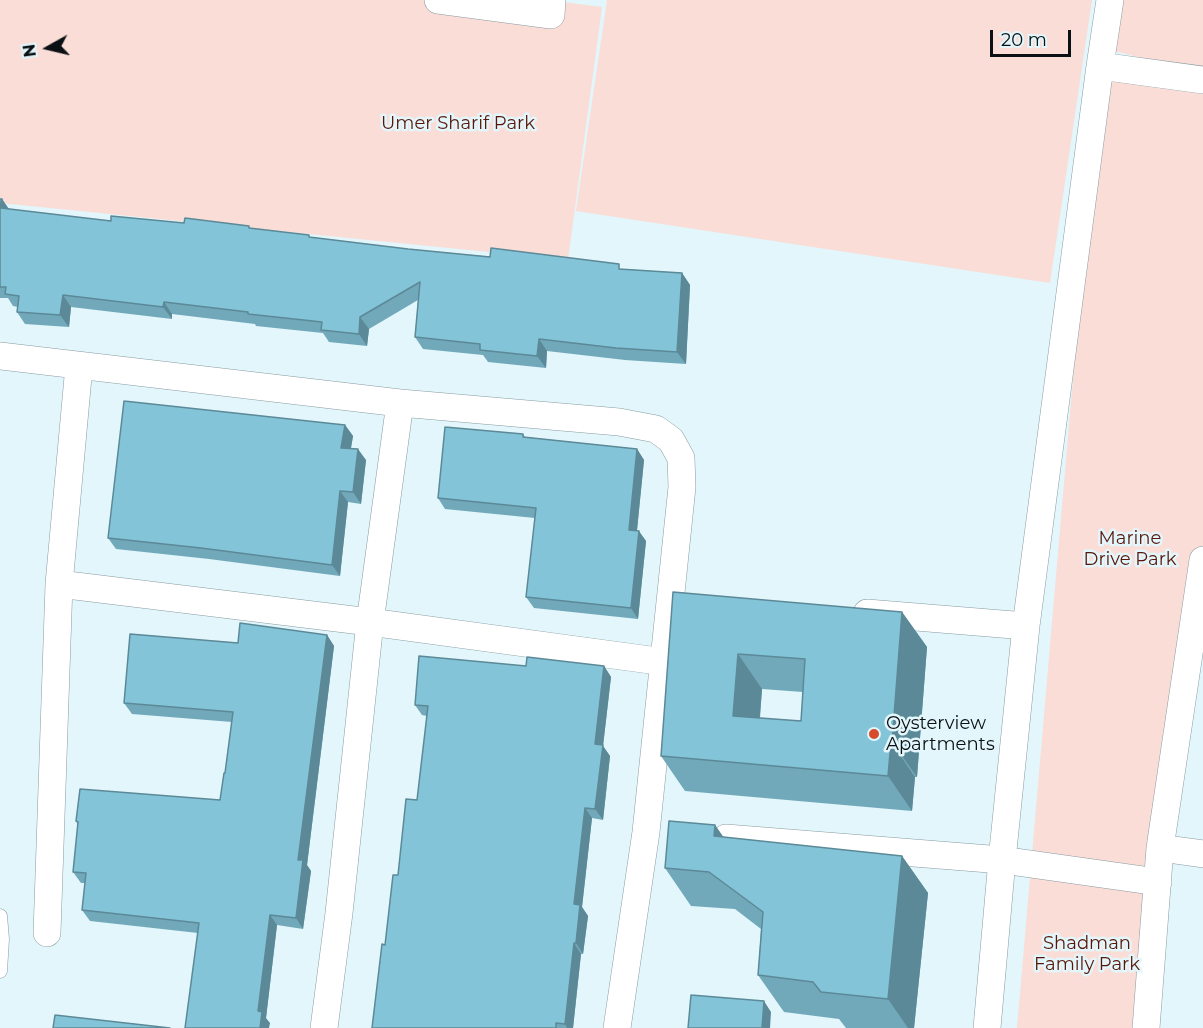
<!DOCTYPE html>
<html>
<head>
<meta charset="utf-8">
<style>
	body { margin:0 }
	#map { position:relative; width:1203px; height:1028px; overflow:hidden; background:#e2f6fc; font-family:Montserrat,sans-serif }
	canvas { display:block }
	.north { position:absolute; left:18px; top:18px; width:60px; height:60px; -webkit-text-stroke:4px #e2f6fc; paint-order:stroke; rotate:262deg; font-size:16px; font-weight:700; line-height:24px; text-align:center; color:#0a1013 }
	.north::after { content:''; display:block; margin:auto; width:21px; height:27px; background:#0a1013; clip-path:polygon(50% 0,100% 100%,50% 72%,0 100%) }
	.scale { position:absolute; left:990px; top:30px; width:81px; height:27px; box-sizing:border-box; border:3px solid #0a1013; border-top:0; padding-left:8px; font-size:18px; line-height:21px; white-space:nowrap; color:#0a1013; -webkit-text-stroke:4px #e2f6fc; paint-order:stroke }
</style>
</head>
<body>
<div id="map">
<canvas width="1203" height="1028"></canvas>
<div class="north">N</div>
<div class="scale">20 m</div>
</div>
<script>
const ctx = document.querySelector('canvas').getContext('2d');
ctx.lineJoin = 'round';
function fillPath(path, color) { ctx.fillStyle = color; ctx.fill(path, 'evenodd'); }
const toPath = rows => new Path2D(rows.map(r => 'M' + r).join(''));
function trace(path, color, width, dash) { ctx.strokeStyle = color; ctx.lineWidth = width; ctx.lineCap = dash ? 'butt' : 'round'; ctx.setLineDash(dash || []); ctx.stroke(path); }
function label(font, color, halo, rows, align = 'center') {
  ctx.font = font + ' Montserrat,sans-serif'; ctx.lineWidth = 5; ctx.setLineDash([]); ctx.textBaseline = 'middle'; ctx.strokeStyle = halo; ctx.fillStyle = color; for (const [text, x, y, turn = 0] of rows) {
    ctx.save(); ctx.translate(x, y); ctx.rotate((+turn || 0) * Math.PI / 180); ctx.textAlign = isNaN(turn) ? turn : align; if (halo) ctx.strokeText(text, 0, 0); ctx.fillText(text, 0, 0); ctx.restore();
  }
}
fillPath(toPath([
	[0,0,547,0,602,7,568,260,0,203],
	[607,0,1092,0,1050,283,576,211],
	[1111,0,1203,0,1203,73,1102,48],
	[1100,66,1203,80,1203,551,1146,1028,1017,1028]
]), '#f9ddd6');
const service = toPath([
	[0,916,2,939,0,971]
]);
const minor = toPath([
	[438,0,551,15,552,0],
	[1100,66,1203,80],
	[0,356,400,403,619,422,656,429,671,440,681,458,682,487,646,832,617,1028],
	[59,584,370,622,665,662],
	[867,613,1026,626],
	[726,838,1002,860,1158,882],
	[1160,848,1203,854],
	[47,933,59,584,79,366],
	[324,1028,339,913,370,622,400,403],
	[987,1028,1002,860,1026,626,1100,66,1110,0],
	[1146,1028,1160,848,1203,560]
]);
trace(service, '#899ba1', 15);
trace(minor, '#899ba1', 28);
trace(service, '#fff', 14);
trace(minor, '#fff', 27);
fillPath(toPath([
	[0,199,2,199,9,209,111,221,184,223,250,228,310,237,408,249,623,269,682,273,690,285,686,364,625,360,547,351,546,368,488,362,483,355,423,349,415,337,418,300,369,329,367,346,329,342,323,333,256,326,255,324,172,314,172,319,71,307,69,327,25,324,17,312,18,307,13,306,8,298,0,298],
	[345,425,353,436,351,448,366,460,361,504,348,502,340,576,209,559,116,549,108,538],
	[523,434,525,437,637,449,644,460,637,530,646,541,638,619,534,608,526,597,535,518,445,509,438,498],
	[673,592,902,612,927,647,917,777,915,777,912,811,685,791,661,756],
	[762,689,803,692,801,721,760,718],
	[327,635,334,646,307,865,311,871,303,929,277,925,266,1018,270,1023,198,933,90,921,82,910,85,883,81,883,73,872,78,825,76,821,220,800,225,773,232,722,132,714,124,703,238,643],
	[526,666,604,666,611,677,603,746,610,756,603,820,592,818,582,907,588,916,583,954,581,954,573,1028,372,1028,385,945,398,875,417,800,427,716,422,715,415,705],
	[715,825,723,837,902,856,928,893,914,1028,846,1028,839,1019,784,1012,758,975,761,929,735,909,691,906,665,868]
]), '#71a9ba');
fillPath(toPath([
	[2,199,10,211,1,208],
	[682,273,690,285,686,364,677,352],
	[63,295,71,307,69,327,60,315],
	[164,302,172,314,172,319,163,307],
	[360,317,369,329,367,346,359,334],
	[539,339,547,351,546,368,537,356],
	[345,425,353,436,349,459,341,448],
	[358,449,366,460,361,504,353,492],
	[637,449,644,460,636,540,629,530],
	[340,491,348,502,340,576,332,565],
	[639,531,646,541,638,619,631,608],
	[902,612,927,647,917,777,892,742],
	[327,635,334,646,307,865,311,871,303,929,296,918,298,860],
	[738,654,762,689,757,751,733,716],
	[604,666,611,677,603,746,610,756,603,820,595,809,595,744],
	[891,742,915,777,912,811,888,776],
	[585,808,592,818,582,907,588,916,583,954,576,943,574,904],
	[715,825,741,862,714,836],
	[902,856,928,893,914,1028,908,1028,888,999],
	[270,915,277,925,266,1018,270,1023,269,1028,260,1028,258,1011],
	[574,943,581,954,573,1028,567,1028,565,1024],
	[764,1001,771,1012,770,1028,762,1028]
]), '#5c8997');
const building = toPath([
	[0,199,2,199,1,208,111,221,111,216,184,223,185,218,249,226,249,228,309,235,309,237,408,249,490,257,491,248,619,264,619,269,682,273,677,352,616,348,539,339,537,356,480,350,480,344,415,337,420,282,360,317,359,334,321,330,322,322,248,314,248,312,164,302,163,307,63,295,60,315,17,312,19,296,5,294,6,287,0,287,0,199],
	[124,401,345,425,341,448,358,449,353,492,340,491,332,565,201,548,108,538,124,401],
	[445,427,523,434,523,437,637,449,629,530,639,531,631,608,526,597,536,508,438,498,445,427],
	[673,592,902,612,892,742,891,742,888,776,661,756,673,592],
	[738,654,805,659,801,721,733,716,738,654],
	[240,623,327,635,298,860,303,860,296,918,270,915,258,1011,262,1012,260,1028,185,1028,199,923,82,910,86,873,73,872,78,822,76,821,80,789,220,800,224,773,225,773,233,712,124,703,130,634,238,643,240,623],
	[419,656,526,666,527,657,604,666,595,744,603,745,595,809,585,808,574,904,580,905,576,943,574,943,565,1024,556,1023,556,1028,372,1028,382,944,385,945,393,875,398,875,406,799,417,800,428,706,415,705,419,656],
	[669,821,715,825,714,836,902,856,888,999,821,992,813,982,758,975,763,912,709,872,665,868,669,821],
	[691,995,764,1001,762,1028,688,1028,691,995],
	[55,1015,170,1028,53,1028,55,1015]
]);
fillPath(building, '#83c4d8');
trace(building, '#5c8997', 1.5);
for (const [x, y, r, color] of [
	[874,734,6,"#d54b2c"]
]) { const dot = new Path2D(); dot.arc(x, y, r, 0, 2 * Math.PI); ctx.fillStyle = color; ctx.fill(dot); trace(dot, '#e2f6fc', 2); }
label('18px', '#5a1708', '#e2f6fc', [
	["Umer Sharif Park",458,124],
	["Marine",1130,539],
	["Drive Park",1130,560],
	["Shadman",1087,944],
	["Family Park",1087,965]
]);
label('18px', '#0a1013', '#e2f6fc', [
	["Oysterview",886,724],
	["Apartments",886,745]
], 'left');
</script>
</body>
</html>
